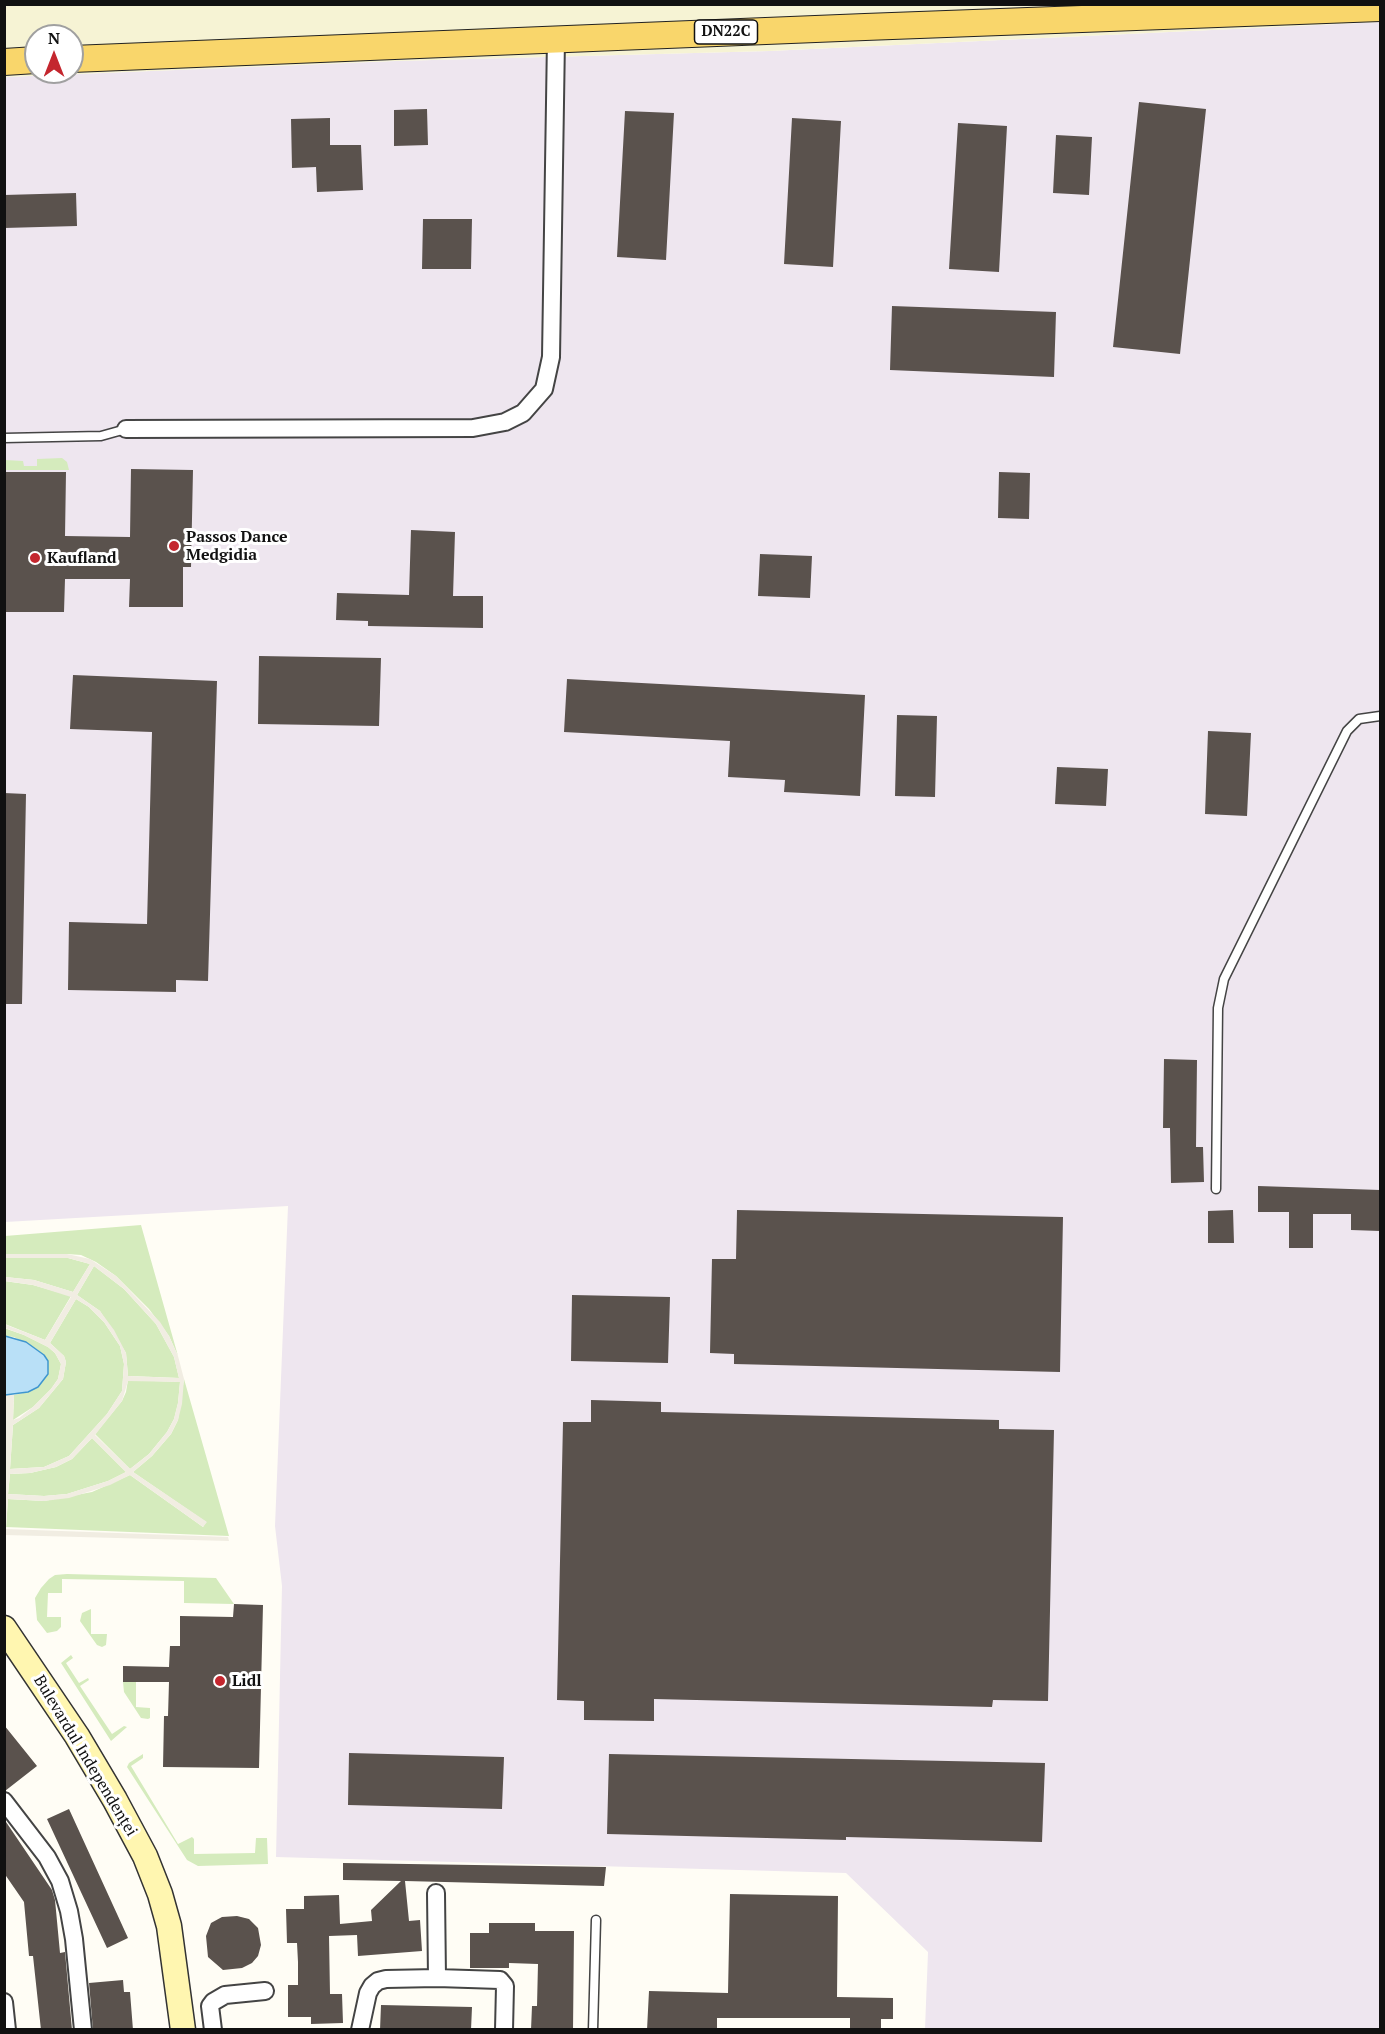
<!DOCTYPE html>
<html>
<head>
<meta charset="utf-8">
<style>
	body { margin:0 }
	#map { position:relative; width:1385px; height:2034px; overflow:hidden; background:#fffdf5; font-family:"PT Serif",serif }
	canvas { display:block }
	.frame { position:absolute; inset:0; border:6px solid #111; pointer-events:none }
	.north { position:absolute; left:24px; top:24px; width:60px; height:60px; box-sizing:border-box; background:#fff; border:2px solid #a0a0a0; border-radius:50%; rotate:0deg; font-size:16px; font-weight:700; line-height:24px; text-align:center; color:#111 }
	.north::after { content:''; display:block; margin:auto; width:21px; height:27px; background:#c4262e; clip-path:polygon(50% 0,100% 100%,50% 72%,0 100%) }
</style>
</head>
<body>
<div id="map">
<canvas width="1385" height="2034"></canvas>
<div class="frame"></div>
<div class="north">N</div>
</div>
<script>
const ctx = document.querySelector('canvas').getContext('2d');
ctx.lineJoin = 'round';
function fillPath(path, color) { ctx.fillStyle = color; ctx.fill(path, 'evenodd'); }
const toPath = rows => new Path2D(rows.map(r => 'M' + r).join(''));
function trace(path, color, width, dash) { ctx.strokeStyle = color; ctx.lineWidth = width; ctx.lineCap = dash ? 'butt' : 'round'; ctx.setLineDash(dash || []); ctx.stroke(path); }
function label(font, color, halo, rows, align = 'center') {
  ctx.font = font + ' "PT Serif",serif'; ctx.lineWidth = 6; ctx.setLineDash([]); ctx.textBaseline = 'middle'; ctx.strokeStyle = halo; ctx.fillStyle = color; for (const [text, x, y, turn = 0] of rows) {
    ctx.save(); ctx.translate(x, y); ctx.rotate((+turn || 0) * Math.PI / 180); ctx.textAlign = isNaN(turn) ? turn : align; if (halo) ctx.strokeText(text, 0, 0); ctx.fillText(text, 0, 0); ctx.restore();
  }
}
fillPath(toPath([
	[1380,22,1380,2029,925,2029,928,1952,846,1873,276,1857,282,1586,275,1526,288,1206,5,1222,5,77,395,61,769,51]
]), '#eee6ef');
fillPath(toPath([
	[1380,4,1380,22,769,51,395,61,5,77,4,5],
	[36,36,72,36,72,72,36,72]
]), '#f6f3d4');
fillPath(toPath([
	[62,458,67,462,69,470,5,470,5,460,23,461,24,466,37,466,37,459],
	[141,1225,178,1356,169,1336,149,1309,116,1276,96,1262,81,1255,67,1254,5,1254,5,1236],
	[5,1258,68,1258,90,1264,73,1292,34,1280,5,1277],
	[94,1266,124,1289,156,1324,174,1357,179,1378,128,1376,126,1353,100,1311,77,1295],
	[4,1281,33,1285,71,1296,45,1340,5,1324],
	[76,1299,89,1307,104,1322,120,1346,124,1364,122,1391,107,1414,69,1456,44,1467,10,1469,13,1425,39,1408,63,1379,66,1362,64,1356,50,1343],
	[4,1328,24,1335,48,1347,55,1353,61,1364,58,1379,51,1389,33,1407,13,1420,14,1395,28,1392,48,1362,38,1350,14,1337,5,1336],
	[184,1379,229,1536,6,1527,8,1499,44,1501,92,1492,130,1475,203,1527,206,1522,133,1472,152,1456,171,1434,178,1420],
	[128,1380,180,1382,178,1403,174,1419,167,1432,149,1454,130,1469,95,1434,122,1401,126,1392],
	[92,1438,126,1472,108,1481,67,1494,44,1496,8,1494,10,1474,30,1473,56,1467,72,1459],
	[67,1574,216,1578,234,1604,184,1603,184,1581,62,1579,62,1593,48,1593,47,1617,61,1617,61,1627,57,1631,47,1633,37,1620,35,1598,41,1588,49,1579,55,1575],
	[91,1609,91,1634,107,1634,106,1645,102,1647,97,1645,80,1621,82,1613],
	[71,1655,73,1658,66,1663,79,1683,88,1678,89,1680,80,1686,112,1734,124,1726,127,1727,111,1741,61,1663],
	[123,1682,136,1682,136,1707,150,1708,150,1718,148,1719,141,1718,124,1692],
	[143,1754,143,1758,131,1766,178,1844,192,1837,194,1839,194,1854,255,1853,256,1838,267,1838,268,1864,198,1866,187,1860,127,1767,129,1763]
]), '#d5ebbd');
fillPath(toPath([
	[5,1254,67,1254,90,1259,116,1276,160,1322,169,1336,178,1356,184,1379,182,1404,178,1420,171,1434,152,1456,133,1472,207,1522,203,1527,130,1475,110,1485,69,1498,44,1501,8,1499,6,1529,228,1537,229,1541,5,1535,5,1395,14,1395,13,1420,19,1418,33,1407,51,1389,58,1379,61,1364,55,1353,48,1347,24,1335,5,1328,4,1324,45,1340,71,1297,33,1285,5,1281,5,1277,34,1280,73,1292,90,1264,68,1258,5,1258],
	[94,1266,124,1289,156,1324,174,1357,179,1378,128,1376,126,1353,114,1330,100,1311,77,1295],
	[76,1299,89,1307,104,1322,120,1346,124,1364,122,1391,107,1414,69,1456,44,1467,10,1469,13,1425,39,1408,63,1379,66,1362,64,1356,50,1343],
	[128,1381,180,1382,178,1403,174,1419,167,1432,149,1454,130,1469,95,1435,122,1401],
	[92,1438,126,1472,108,1481,67,1494,44,1496,8,1494,10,1474,30,1473,56,1467,72,1459]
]), '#f1ede2');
const water = toPath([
	[5,1336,26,1342,44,1355,48,1361,48,1374,38,1387,28,1392,5,1395,5,1336]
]);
fillPath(water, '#b9e0f7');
trace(water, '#3f96cf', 1.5);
fillPath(toPath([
	[1139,102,1206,109,1180,354,1113,347],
	[427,109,428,145,394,146,394,110],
	[625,111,674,113,666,260,617,257],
	[330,118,330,145,361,145,363,190,317,192,316,167,292,168,291,119],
	[792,118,841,121,833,267,784,264],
	[958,123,1007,126,999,272,949,269],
	[1056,135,1092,137,1089,195,1053,193],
	[76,193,77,226,4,228,4,195],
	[423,219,472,219,471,269,422,269],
	[892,306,1056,312,1054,377,890,370],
	[131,469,193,470,191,567,183,567,183,607,129,607,130,579,65,579,64,612,4,612,4,472,66,472,65,536,130,537],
	[999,472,1030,473,1029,519,998,518],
	[411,530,455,532,453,596,483,596,483,628,368,626,368,621,336,620,337,593,409,595],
	[760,554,812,556,810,598,758,596],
	[259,656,381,658,379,726,258,724],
	[73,675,217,681,208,981,176,980,176,992,68,990,69,922,147,924,152,732,70,729],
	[567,679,865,695,860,796,784,792,785,780,728,777,730,741,564,732],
	[897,715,937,716,935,797,895,796],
	[1208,731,1251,733,1247,816,1205,814],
	[1057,767,1108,769,1106,806,1055,804],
	[4,793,26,794,22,1004,4,1004],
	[1164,1059,1197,1060,1196,1147,1203,1147,1204,1182,1171,1183,1170,1128,1163,1128],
	[1258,1186,1380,1190,1380,1231,1351,1230,1351,1214,1313,1214,1313,1248,1289,1248,1289,1212,1258,1212],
	[737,1210,1063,1217,1060,1372,734,1364,734,1354,710,1353,712,1259,736,1259],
	[1233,1210,1234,1243,1208,1243,1208,1211],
	[572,1295,670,1297,668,1363,571,1361],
	[591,1400,661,1402,661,1412,999,1420,999,1429,1054,1430,1048,1701,993,1700,992,1707,654,1699,654,1721,584,1720,584,1701,557,1700,563,1422,591,1422],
	[234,1604,263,1605,259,1768,163,1767,164,1716,168,1716,169,1682,123,1682,123,1666,169,1667,170,1646,180,1646,180,1616,233,1617],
	[4,1725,37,1766,5,1791,4,1791],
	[349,1753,504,1757,502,1809,348,1805],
	[609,1754,1045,1763,1042,1842,846,1837,846,1840,607,1834],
	[69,1809,128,1938,107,1948,47,1819],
	[4,1819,52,1890,55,1900,60,1953,65,1952,72,2030,41,2030,33,1956,29,1956,24,1902,4,1873],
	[343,1863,606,1867,604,1886,405,1881,409,1921,420,1920,422,1951,358,1956,357,1935,329,1936,330,1994,342,1994,343,2023,311,2024,311,2017,288,2017,288,1985,298,1985,298,1962,297,1943,287,1943,286,1909,304,1909,304,1896,339,1895,340,1924,372,1921,371,1910,401,1881,343,1880],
	[730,1894,838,1896,837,1997,893,1998,893,2019,881,2019,881,2030,850,2030,850,2018,717,2018,717,2030,647,2030,649,1991,728,1993],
	[237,1916,249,1919,258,1928,261,1945,258,1956,252,1963,242,1968,223,1970,208,1957,206,1936,211,1923,222,1917],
	[489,1923,535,1923,535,1931,574,1931,573,2030,531,2030,532,2006,537,2006,538,1964,509,1963,509,1968,470,1968,470,1933,489,1933],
	[123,1980,124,1992,130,1992,133,2030,93,2030,89,1983],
	[381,2005,472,2007,471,2030,380,2030]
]), '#5a524d');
const service = toPath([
	[4,438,101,436,126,429],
	[1216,1189,1218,1008,1224,979,1347,731,1359,719,1380,716],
	[593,2030,596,1920]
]);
const minor = toPath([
	[126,429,473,428,505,422,523,413,544,389,551,357,556,39],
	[4,1801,47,1857,60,1881,69,1911,74,1939,83,2030],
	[437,1978,500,1980,505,1986,504,2030],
	[4,2002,7,2030],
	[213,2030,210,2006,213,2002,225,1995,265,1991],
	[360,2030,368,1993,372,1986,378,1981,386,1979,437,1978,436,1893]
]);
const secondary = toPath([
	[4,1628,77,1736,115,1800,145,1856,160,1894,169,1926,183,2030]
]);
const primary = toPath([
	[72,59,865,27,1380,8],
	[4,62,36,60]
]);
trace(service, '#444', 11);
trace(minor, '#444', 20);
trace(secondary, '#333', 27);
trace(primary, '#222', 28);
trace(service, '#fff', 8);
trace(minor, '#fff', 16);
trace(secondary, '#fff6b0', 24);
trace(primary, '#f9d66b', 26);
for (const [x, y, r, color] of [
	[174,546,6,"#c4262e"],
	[35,558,6,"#c4262e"],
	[220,1681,6,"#c4262e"]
]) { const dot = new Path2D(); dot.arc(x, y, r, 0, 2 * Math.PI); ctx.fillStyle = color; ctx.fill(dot); trace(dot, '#fff', 2); }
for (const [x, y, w] of [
	[726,32,63]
]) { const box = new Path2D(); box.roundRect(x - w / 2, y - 12, w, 24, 4.5); ctx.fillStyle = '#fff'; ctx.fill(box); trace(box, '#111', 1.5); }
label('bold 15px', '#111', null, [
	["DN22C",726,32]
]);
label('bold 16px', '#111', '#fff', [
	["Passos Dance",186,537],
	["Medgidia",186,555],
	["Kaufland",47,558],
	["Lidl",232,1681]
], 'left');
label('16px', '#111', '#fff', [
	["Bulevardul Independenței",85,1756,59]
]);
</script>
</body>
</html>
